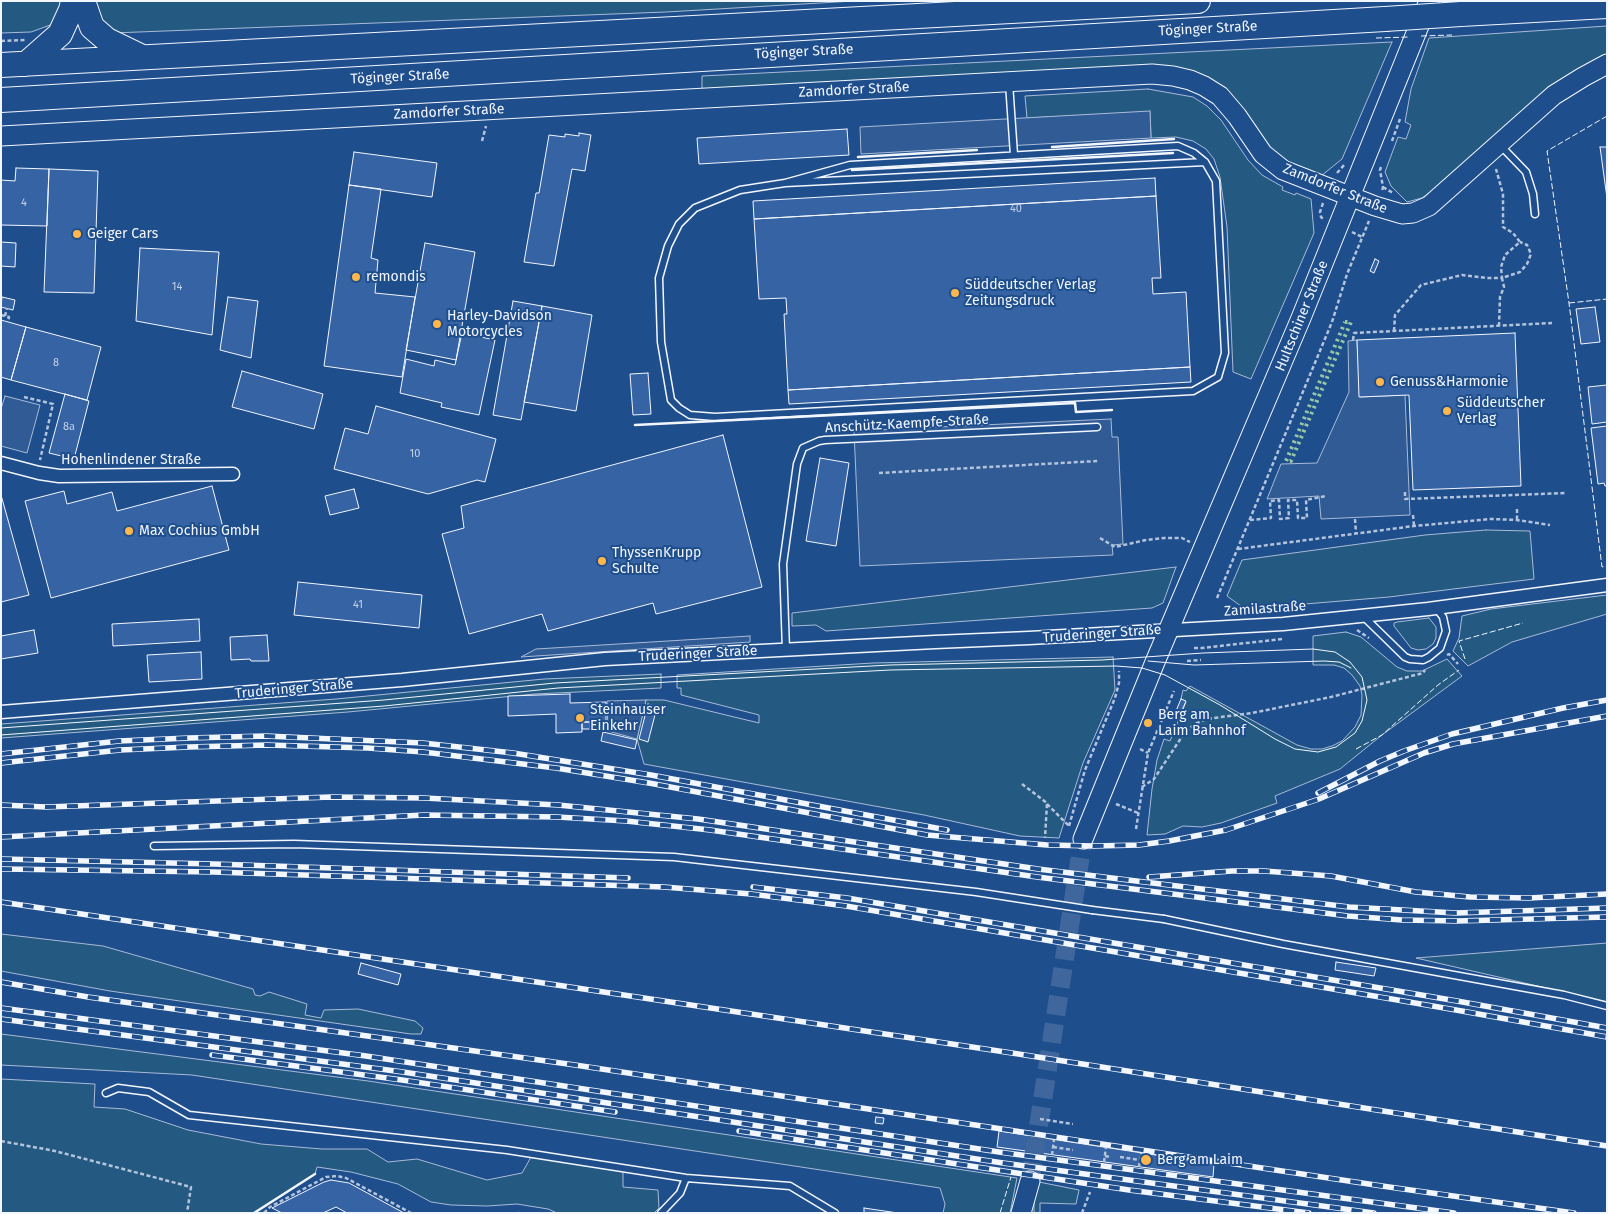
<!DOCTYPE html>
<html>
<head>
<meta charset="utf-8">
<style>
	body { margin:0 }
	#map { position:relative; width:1608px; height:1214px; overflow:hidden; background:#1f4e8c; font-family:"Fira Sans",sans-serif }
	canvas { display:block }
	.frame { position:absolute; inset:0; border:2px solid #f2f6ff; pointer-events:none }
</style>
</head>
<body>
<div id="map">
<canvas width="1608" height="1214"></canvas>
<div class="frame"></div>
</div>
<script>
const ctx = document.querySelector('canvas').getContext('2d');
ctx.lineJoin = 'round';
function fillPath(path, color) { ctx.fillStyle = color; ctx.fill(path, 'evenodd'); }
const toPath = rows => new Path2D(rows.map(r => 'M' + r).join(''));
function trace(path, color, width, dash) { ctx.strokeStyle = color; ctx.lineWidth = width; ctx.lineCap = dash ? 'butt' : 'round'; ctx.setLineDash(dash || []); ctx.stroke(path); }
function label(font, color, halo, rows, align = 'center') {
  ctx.font = font + ' "Fira Sans",sans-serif'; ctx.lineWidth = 4; ctx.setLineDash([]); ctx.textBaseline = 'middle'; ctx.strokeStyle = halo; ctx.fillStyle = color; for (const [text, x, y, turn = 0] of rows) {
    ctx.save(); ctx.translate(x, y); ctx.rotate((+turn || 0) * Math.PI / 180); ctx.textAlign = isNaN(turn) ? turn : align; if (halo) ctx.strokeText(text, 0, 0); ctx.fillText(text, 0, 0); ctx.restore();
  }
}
const green = toPath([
	[1,1,854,1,666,12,112,33,97,22,53,24,31,32,1,33,1,1],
	[1607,26,1607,54,1580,68,1440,186,1422,198,1407,202,1391,186,1385,172,1398,137,1406,139,1411,125,1405,122,1411,89,1429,38,1607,26],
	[1392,42,1342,159,1321,176,1280,160,1204,79,702,90,702,76,1392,42],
	[1148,89,1193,97,1207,106,1221,120,1248,160,1262,175,1283,187,1282,190,1295,195,1296,193,1311,199,1314,233,1251,379,1233,372,1227,227,1220,177,1214,159,1206,149,1193,141,1176,137,1151,138,1150,112,1027,118,1025,96,1148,89],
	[1486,530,1530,531,1534,579,1389,597,1245,609,1227,596,1242,560,1425,535,1486,530],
	[1176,567,1163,603,1152,608,826,631,816,625,792,626,792,613,1176,567],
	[1607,595,1607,614,1512,642,1468,666,1453,651,1459,638,1462,616,1491,609,1607,595],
	[1429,618,1436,627,1436,638,1433,644,1426,649,1418,650,1411,648,1394,626,1394,623,1397,622,1429,618],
	[1346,632,1361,637,1397,667,1407,671,1422,671,1447,659,1462,676,1382,735,1340,769,1275,796,1277,803,1221,823,1202,827,1183,826,1165,834,1147,835,1152,789,1157,760,1164,739,1170,741,1186,702,1181,699,1183,690,1186,691,1190,686,1297,745,1311,749,1322,749,1332,746,1342,741,1355,727,1361,715,1362,695,1360,686,1352,675,1344,668,1334,665,1313,665,1313,636,1346,632],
	[1113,657,1115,690,1083,763,1059,838,1020,836,924,815,644,764,637,739,646,700,664,700,759,723,759,715,681,695,681,688,677,688,677,675,873,663,1113,657],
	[661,674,661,688,535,694,348,712,1,738,1,724,336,699,544,679,661,674],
	[1,934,103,946,253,989,255,995,260,996,269,992,307,1004,305,1015,321,1018,324,1010,358,1009,415,1021,423,1028,421,1034,411,1034,110,991,1,971,1,934],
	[1607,943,1607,1002,1416,958,1607,943],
	[1,1034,368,1081,1017,1178,1010,1213,943,1213,945,1204,940,1188,192,1075,1,1065,1,1034],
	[1,1079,95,1084,94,1107,125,1109,188,1130,261,1144,322,1149,367,1149,388,1162,417,1159,487,1180,522,1173,531,1157,623,1171,623,1187,658,1190,659,1208,654,1213,557,1213,548,1209,517,1204,487,1206,451,1205,431,1202,398,1184,351,1172,317,1167,315,1174,254,1213,1,1213,1,1079],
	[1034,1181,1079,1190,1076,1204,1040,1203,1040,1213,1034,1213,1034,1181]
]);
fillPath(green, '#245a82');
trace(green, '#a8bbd7', 1);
const parking = toPath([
	[1150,111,1151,138,861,154,860,127,1150,111],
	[1357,340,1360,397,1405,395,1410,515,1321,519,1319,496,1267,499,1281,464,1317,463,1349,392,1348,341,1357,340],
	[5,396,40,405,27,453,1,446,1,409,5,396],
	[1111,419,1112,437,1118,437,1123,544,1112,545,1113,555,860,566,854,431,1111,419],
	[750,636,750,642,521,657,536,649,750,636],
	[646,700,637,739,608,731,607,701,646,700]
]);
fillPath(parking, '#305b95');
trace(parking, '#a8bbd7', 1);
const building = toPath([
	[847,129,849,155,699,164,697,138,847,129],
	[579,133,591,135,585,171,572,169,554,266,524,262,536,193,539,193,549,135,565,137,565,134,579,136,579,133],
	[1600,147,1607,147,1607,198,1600,147],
	[354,152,437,163,432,197,349,185,354,152],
	[16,168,49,169,47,226,1,225,1,180,15,181,16,168],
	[49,169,98,171,94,293,44,292,49,169],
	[1155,178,1156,196,754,219,753,201,1155,178],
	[349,185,381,189,371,258,378,260,375,293,415,297,402,377,324,366,349,185],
	[1156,196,1161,278,1152,278,1153,294,1186,292,1190,367,788,390,784,314,787,314,786,298,759,299,754,219,1156,196],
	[1,242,16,243,15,267,1,266,1,242],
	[425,243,475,252,456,360,406,350,425,243],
	[140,248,219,252,212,335,136,321,140,248],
	[1375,259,1379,261,1374,273,1370,271,1375,259],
	[2,297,15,300,13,310,1,307,2,297],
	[228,297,258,301,251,358,220,350,228,297],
	[513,301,542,306,521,420,493,415,513,301],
	[542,306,592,315,576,411,524,402,542,306],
	[1595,307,1600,342,1581,344,1576,309,1595,307],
	[1,320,26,327,11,380,1,377,1,320],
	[26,327,101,347,87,400,11,380,26,327],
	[462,333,495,340,479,415,441,407,442,403,400,393,406,359,434,366,435,360,455,365,462,333],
	[1515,333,1521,486,1413,490,1409,395,1359,397,1357,340,1515,333],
	[1190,367,1191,382,789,404,788,390,1190,367],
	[242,371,323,394,314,429,232,407,242,371],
	[648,373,651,414,633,415,630,374,648,373],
	[1607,385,1607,422,1592,424,1588,387,1607,385],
	[65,394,89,401,74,459,49,453,65,394],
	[376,406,496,439,485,482,477,480,428,494,334,469,345,428,368,434,376,406],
	[1607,426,1607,486,1605,486,1604,483,1598,484,1591,428,1607,426],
	[723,435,762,587,656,614,653,603,548,631,542,614,469,634,442,534,464,528,461,506,723,435],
	[820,458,849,463,836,546,806,541,820,458],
	[212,486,229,550,51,598,25,501,64,491,67,504,112,492,117,511,212,486],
	[354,489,359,508,330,515,325,496,354,489],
	[1,495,29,595,1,602,1,495],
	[298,582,422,595,419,628,294,615,298,582],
	[199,619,200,641,113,646,112,624,199,619],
	[34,630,38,653,1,659,1,636,34,630],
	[267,635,269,661,251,661,250,659,231,660,230,637,267,635],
	[201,652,202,679,149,682,147,655,201,652],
	[570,694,570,703,606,702,606,722,582,722,582,732,556,733,556,714,508,716,508,696,570,694],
	[1181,699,1186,701,1178,720,1173,718,1181,699],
	[648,704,657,707,648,742,639,739,648,704],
	[582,722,590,722,590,729,582,729,582,722],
	[603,732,637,740,635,749,601,741,603,732],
	[1336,962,1376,968,1374,976,1335,970,1336,962],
	[361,963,401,974,398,985,358,974,361,963],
	[876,1117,884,1118,883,1124,875,1123,876,1117],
	[999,1131,1214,1164,1213,1177,997,1147,999,1131],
	[331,1180,349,1183,404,1213,347,1213,336,1207,323,1213,282,1213,272,1208,324,1182,331,1180],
	[864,1208,898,1213,864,1213,864,1208]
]);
fillPath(building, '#3563a3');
trace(building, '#f2f6ff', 1);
trace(toPath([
	[1030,1181,1083,839]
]), '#3f679d', 19, [19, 9]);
const lane = toPath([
	[1009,83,1014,155],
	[1500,145,1526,172,1533,194,1535,214],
	[785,183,850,165,1178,146,1194,153,1205,162,1216,181,1225,353,1218,377,1193,391,715,417,690,415,679,408,671,400,661,342,659,278,668,246,679,224,695,208,740,190,785,183,1205,162],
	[1363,616,1405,657,1410,659,1423,660,1429,657,1440,648,1446,631,1443,617,1436,608],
	[786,650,783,564,797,464,803,448,819,441,825,440,1097,427],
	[154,846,294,844,674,857,976,892,1092,910],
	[1164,919,1283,944,1564,995,1607,1006],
	[106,1093,118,1088,149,1092,189,1115,507,1150,686,1178,790,1186,835,1213],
	[661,1213,680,1193,686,1178]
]);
const street = toPath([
	[1,463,39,473,59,476,233,474],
	[1,712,402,680,605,659,935,642,1029,638,1283,624,1428,609,1607,585]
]);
const secondary = toPath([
	[1,136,1152,74,1173,76,1190,80,1204,86,1220,96,1237,116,1263,154,1283,170,1375,206,1402,214,1413,213,1429,206,1554,95,1583,77,1607,64],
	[1083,839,1155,662,1301,318,1429,1],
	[1021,1213,1030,1181]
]);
const highway = toPath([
	[83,1,92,27,107,40,142,57],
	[1461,14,1607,6],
	[26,64,60,34,71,10,73,1],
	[1,65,1198,1],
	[1,100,1385,19]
]);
trace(lane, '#f2f6ff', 9);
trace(street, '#f2f6ff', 15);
trace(secondary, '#f2f6ff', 21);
trace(highway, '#f2f6ff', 26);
trace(toPath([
	[1,41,25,40],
	[482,141,486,126],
	[1392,141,1400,119],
	[1381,167,1380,170,1383,187,1382,191],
	[1337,173,1345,164],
	[1383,187,1393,193],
	[1323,203,1320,212,1321,217,1324,220],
	[1352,232,1362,237],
	[1,315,9,317,8,322],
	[5,316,7,308],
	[1499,326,1500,297,1504,287,1502,278,1520,272,1527,264,1531,254,1527,245,1520,242],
	[1394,331,1395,315,1421,285,1462,275,1486,278,1502,278,1501,267,1505,255,1520,242,1513,233,1503,227,1503,194,1496,169],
	[1353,340,1354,333,1552,323],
	[24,397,53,404,40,460],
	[879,473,1098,461],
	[1405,492,1405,499,1566,493],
	[1517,509,1517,520],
	[1413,515,1414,526],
	[1355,519,1356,533],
	[1250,520,1271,518,1270,501,1279,500,1280,519,1289,518,1288,500,1297,500,1298,518,1307,518,1306,500,1326,496],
	[1100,538,1115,547,1146,540,1164,538,1182,538,1190,542],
	[1238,549,1414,526,1491,519,1517,520,1550,525],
	[1217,598,1332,322,1347,274,1369,221],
	[1357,630,1369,638],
	[1194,648,1202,648,1282,639],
	[1447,655,1449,654,1458,664],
	[1187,661,1201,660],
	[1140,749,1148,753],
	[1022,784,1047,803,1045,838],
	[1142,787,1154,779,1185,732,1195,724,1206,719,1252,713,1331,697,1423,673,1425,670],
	[1047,804,1069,826],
	[1116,804,1138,813],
	[1069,826,1085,770,1115,698,1119,683,1119,671],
	[1136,829,1148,753,1174,691],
	[1040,1119,1073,1124],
	[1,1141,55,1151,191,1187,187,1213],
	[1053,1147,1073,1150],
	[1052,1155,1054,1140],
	[1105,1156,1110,1157],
	[1120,1157,1140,1160],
	[1104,1162,1106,1147],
	[1139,1167,1141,1153],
	[264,1213,270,1207,326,1177,337,1176,346,1178,411,1213],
	[518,1213,519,1213],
	[1082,1213,1090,1192]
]), '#b3c4dc', 2.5, [4, 2.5]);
trace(lane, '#1f4e8c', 6);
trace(street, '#1f4e8c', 12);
trace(secondary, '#1f4e8c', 19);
trace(highway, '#1f4e8c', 24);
trace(toPath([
	[1148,661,1194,665,1324,661,1339,662,1351,668],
	[1,728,384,700,555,683,890,665,1102,660,1203,653,1313,649,1335,652,1350,662,1362,677,1367,700,1362,721,1355,733,1336,747,1318,752,1295,749,1275,739,1220,705,1165,675,1142,668,1116,666,890,670,558,688,384,706,1,735]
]), '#f2f6ff', 1);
const rail = toPath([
	[1,754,119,741,189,738,266,736,423,743,513,753,651,775,947,830],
	[1,763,120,750,189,747,267,745,368,748,423,752,556,768,649,783,927,835,1047,845,1094,846,1139,845,1169,841,1226,830,1319,799,1424,753,1453,744,1607,716],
	[1318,793,1380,761,1404,751,1452,734,1563,708,1607,700],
	[1,805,46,807,331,797,424,798,558,805,698,819,1038,869,1349,907,1456,913,1607,908],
	[1,837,424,815,557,817,626,821,710,830,1037,877,1348,916,1402,920,1457,921,1607,917],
	[1,859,214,864,628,878],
	[1,869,214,872,664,887,751,894,846,906,1456,1010,1607,1037],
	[1149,877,1232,871,1264,871,1331,876,1416,892,1470,897,1529,898,1607,894],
	[753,887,847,898,1457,1001,1607,1028],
	[1,902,1012,1053,1607,1146],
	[1,982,88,997,575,1065,1382,1186,1574,1213],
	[1,1008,366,1056,999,1152,1454,1213],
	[1,1019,403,1072,1003,1163,1374,1213],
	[212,1055,402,1080,615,1112],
	[739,1131,1129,1190,1309,1213]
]);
trace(rail, '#f2f6ff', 5.5);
trace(rail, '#1f4e8c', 4, [11]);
const laneBridge = toPath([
	[1092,910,1164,919]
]);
const highwayBridge = toPath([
	[1385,19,1461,14]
]);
trace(laneBridge, '#f2f6ff', 9, []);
trace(highwayBridge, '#f2f6ff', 26, []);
trace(laneBridge, '#1f4e8c', 6);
trace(highwayBridge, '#1f4e8c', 24);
trace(toPath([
	[1345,322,1351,322,1291,461,1286,461,1345,322]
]), '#97c8a6', 4, [2.5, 4]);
trace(toPath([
	[1421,36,1452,35],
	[1376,38,1409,37],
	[1607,116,1547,151,1569,303,1602,567,1607,566],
	[1569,303,1607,299],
	[1465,659,1459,641,1523,623],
	[1356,749,1382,735,1438,685,1459,670],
	[1000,1213,1011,1177]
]), '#f2f6ff', 1, [6, 2.5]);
trace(toPath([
	[1052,147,1174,139],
	[858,157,977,150],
	[852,170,1173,153],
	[635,425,1075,403,1076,412,1112,410],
	[254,1213,315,1174]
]), '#f2f6ff', 2.5);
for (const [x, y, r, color] of [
	[77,234,5,"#ffb74d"],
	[356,277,5,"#ffb74d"],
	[955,293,5,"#ffb74d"],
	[437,324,5,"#ffb74d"],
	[1380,382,5,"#ffb74d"],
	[1447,411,5,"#ffb74d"],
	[129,531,5,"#ffb74d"],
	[602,561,5,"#ffb74d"],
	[580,718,5,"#ffb74d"],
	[1148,723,5,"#ffb74d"],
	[1146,1160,6,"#ffb74d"]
]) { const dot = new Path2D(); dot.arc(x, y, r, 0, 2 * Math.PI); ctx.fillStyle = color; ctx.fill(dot); trace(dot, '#1f4e8c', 2); }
label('11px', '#c3d1e8', null, [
	["4",24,203],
	["40",1016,209],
	["14",177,287],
	["8",56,363],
	["8a",69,427],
	["10",415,454],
	["41",358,605]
]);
label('14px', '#f2f6ff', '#1f4e8c', [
	["Töginger Straße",1208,29,-3],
	["Töginger Straße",804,52,-3],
	["Töginger Straße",400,77,-3],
	["Zamdorfer Straße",854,90,-3],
	["Zamdorfer Straße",449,112,-3],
	["Zamdorfer Straße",1335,189,22],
	["Hultschiner Straße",1302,316,-68],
	["Anschütz-Kaempfe-Straße",907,424,-3],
	["Hohenlindener Straße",131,460],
	["Zamilastraße",1265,609,-4],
	["Truderinger Straße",1102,634,-4],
	["Truderinger Straße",698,654,-3],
	["Truderinger Straße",294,689,-5]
]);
label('14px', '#f2f6ff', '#1f4e8c', [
	["Geiger Cars",87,234],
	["remondis",366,277],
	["Süddeutscher Verlag",965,285],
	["Zeitungsdruck",965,301],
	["Harley-Davidson",447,316],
	["Motorcycles",447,332],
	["Genuss&Harmonie",1390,382],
	["Süddeutscher",1457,403],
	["Verlag",1457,419],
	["Max Cochius GmbH",139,531],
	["ThyssenKrupp",612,553],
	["Schulte",612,569],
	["Steinhauser",590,710],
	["Einkehr",590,726],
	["Berg am",1158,715],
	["Laim Bahnhof",1158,731],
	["Berg am Laim",1157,1160]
], 'left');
</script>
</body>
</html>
